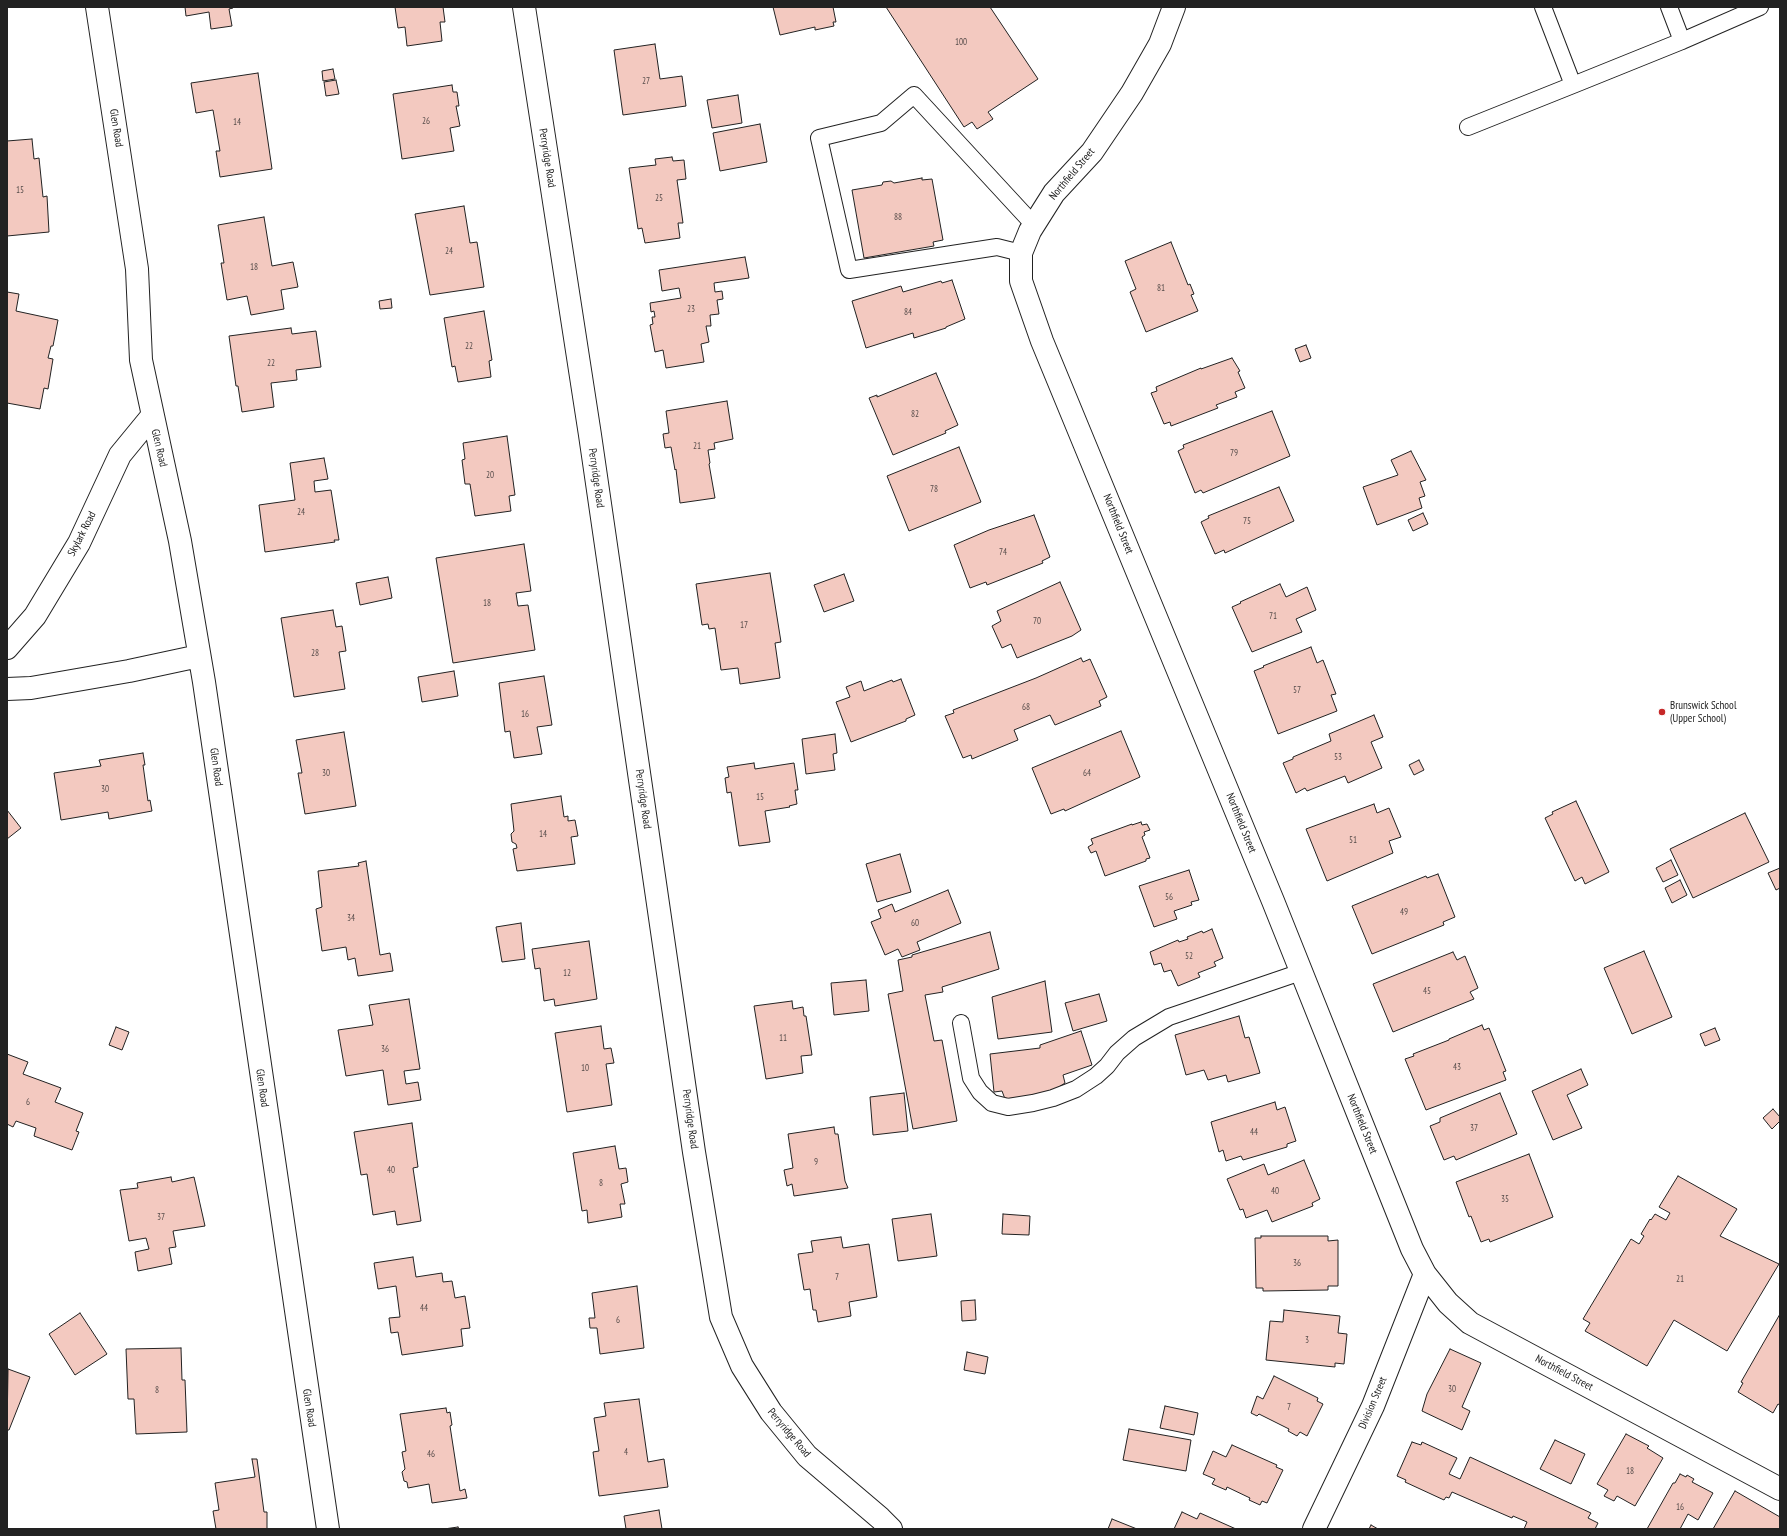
<!DOCTYPE html>
<html>
<head>
<meta charset="utf-8">
<style>
	body { margin:0 }
	#map { position:relative; width:1787px; height:1536px; overflow:hidden; background:#fff; font-family:"PT Sans Narrow",sans-serif }
	canvas { display:block }
	.frame { position:absolute; inset:0; border:8px solid #222; pointer-events:none }
</style>
</head>
<body>
<div id="map">
<canvas width="1787" height="1536"></canvas>
<div class="frame"></div>
</div>
<script>
const ctx = document.querySelector('canvas').getContext('2d');
ctx.lineJoin = 'round';
function fillPath(path, color) { ctx.fillStyle = color; ctx.fill(path, 'evenodd'); }
const toPath = rows => new Path2D(rows.map(r => 'M' + r).join(''));
function trace(path, color, width, dash) { ctx.strokeStyle = color; ctx.lineWidth = width; ctx.lineCap = dash ? 'butt' : 'round'; ctx.setLineDash(dash || []); ctx.stroke(path); }
function label(font, color, halo, rows, align = 'center') {
  ctx.font = font + ' "PT Sans Narrow",sans-serif'; ctx.lineWidth = 3; ctx.setLineDash([]); ctx.textBaseline = 'middle'; ctx.strokeStyle = halo; ctx.fillStyle = color; for (const [text, x, y, turn = 0] of rows) {
    ctx.save(); ctx.translate(x, y); ctx.rotate((+turn || 0) * Math.PI / 180); ctx.textAlign = isNaN(turn) ? turn : align; if (halo) ctx.strokeText(text, 0, 0); ctx.fillText(text, 0, 0); ctx.restore();
  }
}
const building = toPath([
	[185,7,233,7,233,8,229,9,232,26,211,29,209,12,186,16,185,7],
	[395,7,443,7,445,22,440,22,442,41,407,46,405,27,398,28,395,7],
	[773,7,833,7,836,22,833,22,834,26,815,30,815,27,780,35,773,7],
	[886,7,990,7,1038,79,988,112,993,119,977,129,972,122,964,127,886,7],
	[655,44,660,79,682,76,686,106,623,115,614,50,655,44],
	[333,69,335,79,323,81,322,71,333,69],
	[258,73,272,169,220,177,216,151,220,151,213,110,196,113,191,83,258,73],
	[336,80,339,94,326,96,324,82,336,80],
	[452,85,453,92,457,92,459,106,456,106,460,126,450,128,454,151,402,159,393,94,452,85],
	[738,95,742,123,712,128,707,100,738,95],
	[760,124,767,162,720,171,713,133,760,124],
	[32,139,34,159,39,158,43,197,47,196,49,232,7,236,7,141,32,139],
	[672,157,673,161,684,160,686,179,677,180,683,223,678,223,680,238,645,243,642,228,638,229,629,168,656,165,655,159,672,157],
	[922,178,922,180,932,179,943,240,933,242,934,246,864,258,852,190,882,185,883,182,891,181,894,183,922,178],
	[464,206,470,243,477,242,484,287,430,295,415,214,464,206],
	[264,217,272,266,293,262,298,287,281,290,284,309,251,315,247,296,227,300,221,263,224,263,218,225,264,217],
	[1171,242,1188,285,1190,284,1194,294,1191,295,1198,311,1146,332,1130,292,1136,289,1125,261,1171,242],
	[745,257,749,278,714,283,715,292,722,291,723,299,717,300,719,314,710,315,711,326,706,326,709,342,701,344,704,362,666,368,663,350,655,352,650,325,653,324,652,317,655,317,654,311,651,312,650,303,681,298,679,288,662,291,659,270,745,257],
	[952,280,965,319,946,327,946,328,914,338,913,333,866,348,852,301,901,286,903,292,941,281,942,283,952,280],
	[7,292,19,294,16,311,58,320,53,346,51,346,48,358,53,359,48,389,44,388,40,409,7,403,7,292],
	[391,299,392,308,380,309,379,301,391,299],
	[484,311,492,360,489,361,491,377,458,382,455,366,452,367,444,318,484,311],
	[291,328,292,334,316,331,321,367,296,370,297,380,271,383,274,407,242,412,238,386,236,386,229,336,291,328],
	[1306,345,1311,358,1300,362,1295,349,1306,345],
	[1232,358,1240,371,1238,372,1245,388,1235,392,1237,397,1216,405,1218,408,1171,426,1170,422,1164,424,1151,393,1157,391,1156,387,1201,368,1201,369,1232,358],
	[936,373,958,425,945,431,946,433,893,455,869,398,877,395,877,397,936,373],
	[727,401,733,439,714,443,715,449,708,450,710,463,709,464,715,498,680,503,676,469,675,470,671,447,665,448,663,434,669,433,666,411,727,401],
	[1272,411,1290,456,1203,493,1201,490,1195,493,1178,451,1184,448,1183,445,1272,411],
	[507,436,515,495,509,496,511,511,475,516,470,484,465,484,462,460,465,459,463,443,507,436],
	[959,447,981,502,909,531,887,476,959,447],
	[1411,451,1426,480,1420,482,1425,496,1419,498,1422,508,1377,525,1363,487,1398,475,1391,460,1411,451],
	[324,458,328,479,314,481,315,492,331,490,339,540,334,540,335,542,265,552,259,505,295,500,290,463,324,458],
	[1279,487,1294,521,1225,553,1224,550,1215,554,1201,522,1209,518,1208,516,1279,487],
	[1423,513,1428,524,1413,531,1408,520,1423,513],
	[1034,515,1050,557,1042,561,1043,563,987,585,986,582,970,588,954,545,989,530,1034,515],
	[524,544,531,591,516,593,518,606,528,605,535,650,453,663,436,558,524,544],
	[770,573,781,642,775,643,780,678,740,684,738,668,721,670,715,628,709,629,708,624,702,625,696,584,770,573],
	[844,574,854,601,824,612,814,585,844,574],
	[388,577,392,598,360,605,356,583,388,577],
	[1060,582,1081,630,1072,636,1017,658,1011,644,1002,648,992,626,1001,621,997,611,1060,582],
	[1280,584,1286,597,1307,587,1316,610,1296,619,1302,632,1252,652,1232,607,1241,603,1240,602,1280,584],
	[333,610,336,627,342,626,346,651,339,652,345,689,294,697,281,618,333,610],
	[1311,647,1317,663,1323,660,1336,694,1331,695,1337,711,1278,734,1254,671,1264,667,1263,666,1311,647],
	[1081,658,1083,662,1090,659,1107,697,1099,701,1101,706,1055,725,1050,715,1014,730,1018,740,972,759,971,755,963,758,945,716,954,713,953,710,1036,678,1081,658],
	[454,671,458,696,422,702,418,677,454,671],
	[544,676,552,725,537,727,542,754,514,758,510,731,505,732,499,683,544,676],
	[901,679,915,715,906,719,906,721,851,742,836,702,850,697,846,687,861,681,864,691,892,680,893,682,901,679],
	[1374,715,1383,737,1371,742,1382,768,1348,783,1345,776,1307,791,1305,788,1296,793,1283,763,1293,759,1293,757,1331,741,1329,734,1374,715],
	[1121,731,1140,777,1065,811,1064,809,1051,814,1032,768,1121,731],
	[344,732,356,806,305,814,298,773,302,773,296,740,344,732],
	[835,734,837,753,833,754,835,770,806,774,802,739,835,734],
	[143,753,145,765,143,765,148,801,150,800,152,811,109,819,108,812,61,820,54,773,101,766,99,760,143,753],
	[1419,760,1424,770,1414,775,1409,765,1419,760],
	[754,763,755,769,794,763,798,790,795,790,797,804,789,806,790,807,765,811,770,842,739,846,731,792,727,793,725,778,729,777,727,767,754,763],
	[561,796,564,817,568,816,568,821,575,820,578,836,571,837,575,864,517,871,513,849,517,848,516,844,512,842,511,834,514,831,511,804,561,796],
	[1576,801,1609,872,1585,884,1582,877,1575,881,1545,818,1553,814,1552,812,1576,801],
	[1374,804,1377,813,1389,808,1401,837,1389,841,1393,853,1327,881,1306,829,1374,804],
	[7,810,21,828,7,839,7,810],
	[1745,813,1769,862,1693,898,1670,849,1745,813],
	[1141,822,1142,825,1147,824,1150,830,1144,832,1145,835,1142,837,1150,858,1146,859,1146,861,1105,876,1096,851,1091,853,1088,847,1093,844,1091,839,1132,824,1132,825,1141,822],
	[900,854,911,892,877,902,866,864,900,854],
	[1671,860,1678,875,1663,882,1656,868,1671,860],
	[366,861,380,955,390,953,393,971,358,976,355,958,348,960,346,947,322,951,316,909,322,907,318,871,359,866,358,863,366,861],
	[1780,868,1780,888,1776,890,1768,873,1780,868],
	[1189,870,1199,900,1191,902,1192,905,1174,911,1177,919,1154,927,1139,886,1189,870],
	[1438,874,1455,917,1443,922,1444,925,1372,954,1352,906,1426,876,1427,878,1438,874],
	[1680,880,1687,895,1672,903,1665,888,1680,880],
	[948,890,961,923,917,942,920,950,902,957,898,949,885,955,871,922,881,918,878,910,892,904,895,912,948,890],
	[521,923,525,959,502,962,496,927,521,923],
	[1212,929,1223,958,1214,962,1216,966,1198,973,1200,977,1178,986,1171,970,1164,972,1161,963,1154,965,1150,952,1178,940,1179,942,1188,939,1187,937,1202,931,1203,933,1212,929],
	[990,932,999,969,942,987,943,992,925,995,934,1041,942,1040,957,1121,913,1129,888,994,903,991,898,960,912,957,912,955,990,932],
	[589,941,597,999,555,1006,554,999,544,1001,540,968,535,969,532,949,589,941],
	[1644,951,1672,1017,1632,1034,1604,968,1644,951],
	[1453,952,1457,960,1465,956,1478,988,1470,992,1474,999,1393,1032,1373,984,1453,952],
	[866,980,869,1011,834,1015,831,983,866,980],
	[1045,981,1052,1032,998,1039,992,997,1045,981],
	[1099,994,1107,1021,1073,1031,1065,1003,1099,994],
	[409,999,420,1069,404,1071,406,1084,418,1082,421,1100,388,1105,383,1070,346,1076,338,1030,373,1025,369,1005,409,999],
	[792,1001,793,1009,803,1007,804,1016,806,1016,812,1055,801,1056,803,1073,766,1079,754,1006,792,1001],
	[1239,1016,1245,1038,1249,1037,1260,1073,1228,1082,1226,1075,1208,1080,1204,1070,1186,1075,1175,1035,1239,1016],
	[1482,1025,1484,1030,1489,1028,1506,1071,1503,1072,1506,1080,1426,1110,1405,1059,1414,1056,1413,1054,1449,1040,1449,1039,1482,1025],
	[601,1026,604,1049,611,1048,614,1063,606,1064,612,1105,567,1112,555,1033,601,1026],
	[116,1027,129,1032,122,1050,109,1045,116,1027],
	[1715,1028,1720,1040,1705,1046,1700,1034,1715,1028],
	[1081,1031,1092,1065,1063,1075,1065,1083,1051,1092,1021,1101,1005,1099,1002,1091,994,1092,990,1054,1040,1048,1040,1045,1081,1031],
	[7,1054,28,1062,23,1074,61,1088,55,1102,83,1113,76,1131,79,1132,72,1150,34,1136,36,1128,16,1121,13,1127,7,1124,7,1054],
	[1581,1069,1588,1085,1567,1095,1582,1128,1553,1140,1532,1091,1581,1069],
	[904,1093,908,1131,873,1135,870,1097,904,1093],
	[1500,1093,1517,1134,1456,1160,1454,1156,1444,1160,1430,1126,1440,1122,1440,1118,1500,1093],
	[1275,1102,1277,1110,1285,1107,1296,1141,1287,1144,1287,1147,1243,1160,1241,1156,1226,1161,1223,1150,1219,1152,1211,1122,1275,1102],
	[1773,1109,1780,1117,1780,1121,1772,1129,1763,1118,1773,1109],
	[412,1123,418,1167,413,1168,421,1221,397,1225,395,1211,373,1215,367,1174,361,1175,354,1132,412,1123],
	[834,1127,835,1134,838,1134,845,1181,848,1188,794,1196,792,1184,787,1186,784,1170,793,1168,788,1134,834,1127],
	[615,1146,619,1169,626,1168,628,1182,621,1184,625,1204,620,1204,622,1217,588,1223,587,1210,582,1211,573,1153,615,1146],
	[1529,1154,1553,1217,1490,1242,1489,1239,1481,1242,1471,1216,1469,1217,1456,1182,1529,1154],
	[1304,1160,1320,1199,1312,1203,1313,1206,1272,1222,1267,1210,1246,1218,1243,1209,1240,1210,1227,1179,1264,1164,1268,1175,1304,1160],
	[1678,1176,1737,1209,1720,1236,1779,1264,1727,1351,1674,1320,1647,1366,1585,1331,1590,1323,1583,1319,1631,1239,1639,1244,1644,1236,1641,1234,1650,1219,1651,1220,1655,1214,1666,1220,1670,1213,1659,1207,1678,1176],
	[171,1177,172,1182,194,1177,205,1226,173,1231,176,1247,169,1248,172,1264,138,1271,135,1252,149,1249,146,1238,129,1241,120,1190,138,1188,137,1183,171,1177],
	[931,1214,937,1256,898,1261,892,1219,931,1214],
	[1003,1214,1030,1216,1029,1235,1002,1234,1003,1214],
	[1261,1236,1328,1236,1328,1241,1338,1240,1338,1286,1328,1286,1328,1290,1263,1291,1263,1288,1256,1288,1255,1238,1261,1238,1261,1236],
	[841,1237,843,1248,869,1244,877,1297,849,1302,851,1316,818,1322,816,1310,813,1310,810,1289,804,1290,798,1254,813,1252,811,1241,841,1237],
	[413,1257,416,1277,442,1273,443,1282,452,1281,455,1298,465,1296,470,1328,461,1329,463,1346,402,1355,398,1332,391,1333,389,1318,400,1317,396,1286,378,1289,374,1263,413,1257],
	[637,1286,644,1348,600,1354,597,1328,590,1328,589,1318,595,1318,592,1293,637,1286],
	[975,1300,976,1320,962,1321,961,1301,975,1300],
	[1284,1310,1340,1316,1338,1333,1347,1334,1344,1364,1335,1363,1335,1367,1266,1360,1270,1321,1283,1322,1284,1310],
	[80,1313,107,1354,75,1375,49,1334,80,1313],
	[1780,1314,1780,1405,1778,1404,1773,1413,1738,1392,1743,1383,1741,1382,1780,1314],
	[181,1348,182,1380,185,1380,187,1432,136,1434,134,1399,128,1399,126,1349,181,1348],
	[1450,1349,1481,1363,1462,1407,1470,1411,1462,1430,1422,1411,1427,1394,1450,1349],
	[967,1352,988,1357,985,1374,964,1370,967,1352],
	[8,1369,30,1377,9,1430,7,1430,8,1369],
	[1274,1376,1318,1398,1317,1401,1323,1404,1307,1436,1300,1432,1297,1436,1288,1431,1289,1429,1259,1414,1257,1416,1251,1413,1257,1396,1263,1399,1274,1376],
	[639,1399,648,1462,664,1459,668,1487,599,1496,593,1452,599,1451,594,1418,606,1416,604,1403,639,1399],
	[1165,1406,1198,1413,1194,1435,1160,1428,1165,1406],
	[446,1408,447,1413,450,1412,452,1425,450,1426,460,1491,465,1489,467,1498,432,1503,429,1484,408,1488,407,1482,404,1481,402,1472,405,1469,402,1452,406,1451,400,1414,446,1408],
	[1129,1429,1191,1440,1186,1471,1123,1460,1129,1429],
	[1626,1434,1649,1446,1647,1448,1663,1458,1635,1506,1617,1496,1614,1501,1604,1496,1608,1490,1597,1484,1626,1434],
	[1555,1440,1585,1454,1571,1484,1540,1469,1555,1440],
	[1412,1442,1421,1445,1422,1442,1457,1458,1449,1474,1460,1479,1470,1457,1591,1513,1588,1518,1598,1523,1595,1529,1524,1529,1527,1522,1513,1516,1512,1518,1452,1492,1449,1498,1446,1497,1444,1500,1405,1482,1406,1480,1397,1476,1412,1442],
	[1232,1445,1277,1465,1276,1467,1283,1470,1267,1503,1262,1501,1260,1505,1249,1500,1250,1498,1227,1487,1226,1490,1212,1484,1215,1479,1203,1474,1213,1451,1226,1457,1232,1445],
	[252,1459,257,1459,264,1512,267,1512,267,1529,216,1529,213,1511,219,1510,215,1483,255,1477,252,1459],
	[1680,1474,1686,1477,1687,1475,1694,1479,1692,1482,1713,1493,1698,1520,1688,1514,1680,1529,1647,1529,1673,1483,1675,1483,1680,1474],
	[1735,1491,1780,1517,1780,1529,1713,1529,1735,1491],
	[659,1510,662,1529,626,1529,624,1516,659,1510],
	[1182,1512,1197,1519,1200,1513,1236,1529,1174,1529,1182,1512],
	[1112,1519,1137,1529,1108,1529,1112,1519],
	[1371,1525,1378,1529,1369,1529,1371,1525],
	[458,1527,459,1529,444,1529,458,1527]
]);
fillPath(building, '#f3c9c0');
trace(building, '#222', 1);
const service = toPath([
	[1669,7,1682,41,1760,7],
	[1573,85,1682,41],
	[1468,127,1573,85,1543,7],
	[1021,253,997,247,849,270,819,138,881,123,914,95,1034,225],
	[961,1023,971,1078,980,1092,992,1103,1008,1107,1033,1103,1053,1098,1076,1089,1096,1076,1107,1066,1117,1053,1134,1038,1169,1017,1301,972]
]);
const minor = toPath([
	[97,7,137,269,141,360,180,541,204,682,328,1529],
	[524,7,590,435,694,1152,721,1317,742,1366,771,1412,807,1456,880,1518,891,1529],
	[1174,7,1160,44,1132,93,1092,152,1054,193,1030,231,1021,253,1021,281,1042,341,1273,901,1412,1249,1425,1274,1448,1303,1470,1323,1780,1489],
	[7,648,35,616,79,543,120,455,152,416],
	[7,689,31,688,129,671,199,656],
	[1314,1529,1373,1406,1425,1274]
]);
trace(service, '#222', 18);
trace(minor, '#222', 24);
trace(service, '#fff', 16);
trace(minor, '#fff', 22);
for (const [x, y, r, color] of [
	[1662,712,4,"#c62828"]
]) { const dot = new Path2D(); dot.arc(x, y, r, 0, 2 * Math.PI); ctx.fillStyle = color; ctx.fill(dot); trace(dot, '#fff', 1.5); }
label('9px', '#564c4a', null, [
	["100",961,42],
	["27",646,81],
	["26",426,121],
	["14",237,122],
	["15",20,190],
	["25",659,198],
	["88",898,217],
	["24",449,251],
	["18",254,267],
	["81",1161,288],
	["23",691,309],
	["84",908,312],
	["22",469,346],
	["22",271,363],
	["82",915,414],
	["21",697,446],
	["79",1234,453],
	["20",490,475],
	["78",934,489],
	["24",301,512],
	["75",1247,521],
	["74",1003,552],
	["18",487,603],
	["71",1273,616],
	["70",1037,621],
	["17",744,625],
	["28",315,653],
	["57",1297,690],
	["68",1026,707],
	["16",525,714],
	["53",1338,757],
	["30",326,773],
	["64",1087,773],
	["30",105,789],
	["15",760,797],
	["14",543,834],
	["51",1353,840],
	["56",1169,897],
	["49",1404,912],
	["34",351,918],
	["60",915,923],
	["52",1189,956],
	["12",567,973],
	["45",1427,991],
	["11",783,1038],
	["36",385,1049],
	["43",1457,1067],
	["10",585,1068],
	["6",28,1102],
	["37",1474,1128],
	["44",1254,1132],
	["9",816,1162],
	["40",391,1170],
	["8",601,1183],
	["40",1275,1191],
	["35",1505,1199],
	["37",161,1217],
	["36",1297,1263],
	["7",837,1277],
	["21",1680,1279],
	["44",424,1308],
	["6",618,1320],
	["3",1307,1340],
	["30",1452,1389],
	["8",157,1390],
	["7",1289,1407],
	["4",626,1452],
	["46",431,1454],
	["18",1630,1471],
	["16",1680,1507]
]);
label('11px', '#222', '#fff', [
	["Glen Road",116,128,81],
	["Perryridge Road",547,158,81],
	["Northfield Street",1072,174,-50],
	["Glen Road",159,448,77],
	["Perryridge Road",596,478,82],
	["Northfield Street",1118,524,68],
	["Skylark Road",82,534,-63],
	["Glen Road",216,767,82],
	["Perryridge Road",643,799,82],
	["Northfield Street",1241,823,68],
	["Glen Road",262,1088,82],
	["Perryridge Road",690,1119,82],
	["Northfield Street",1362,1124,68],
	["Northfield Street",1564,1373,28],
	["Division Street",1373,1403,-67],
	["Glen Road",309,1408,81],
	["Perryridge Road",789,1433,50]
]);
label('11px', '#222', '#fff', [
	["Brunswick School",1670,706],
	["(Upper School)",1670,719]
], 'left');
</script>
</body>
</html>
